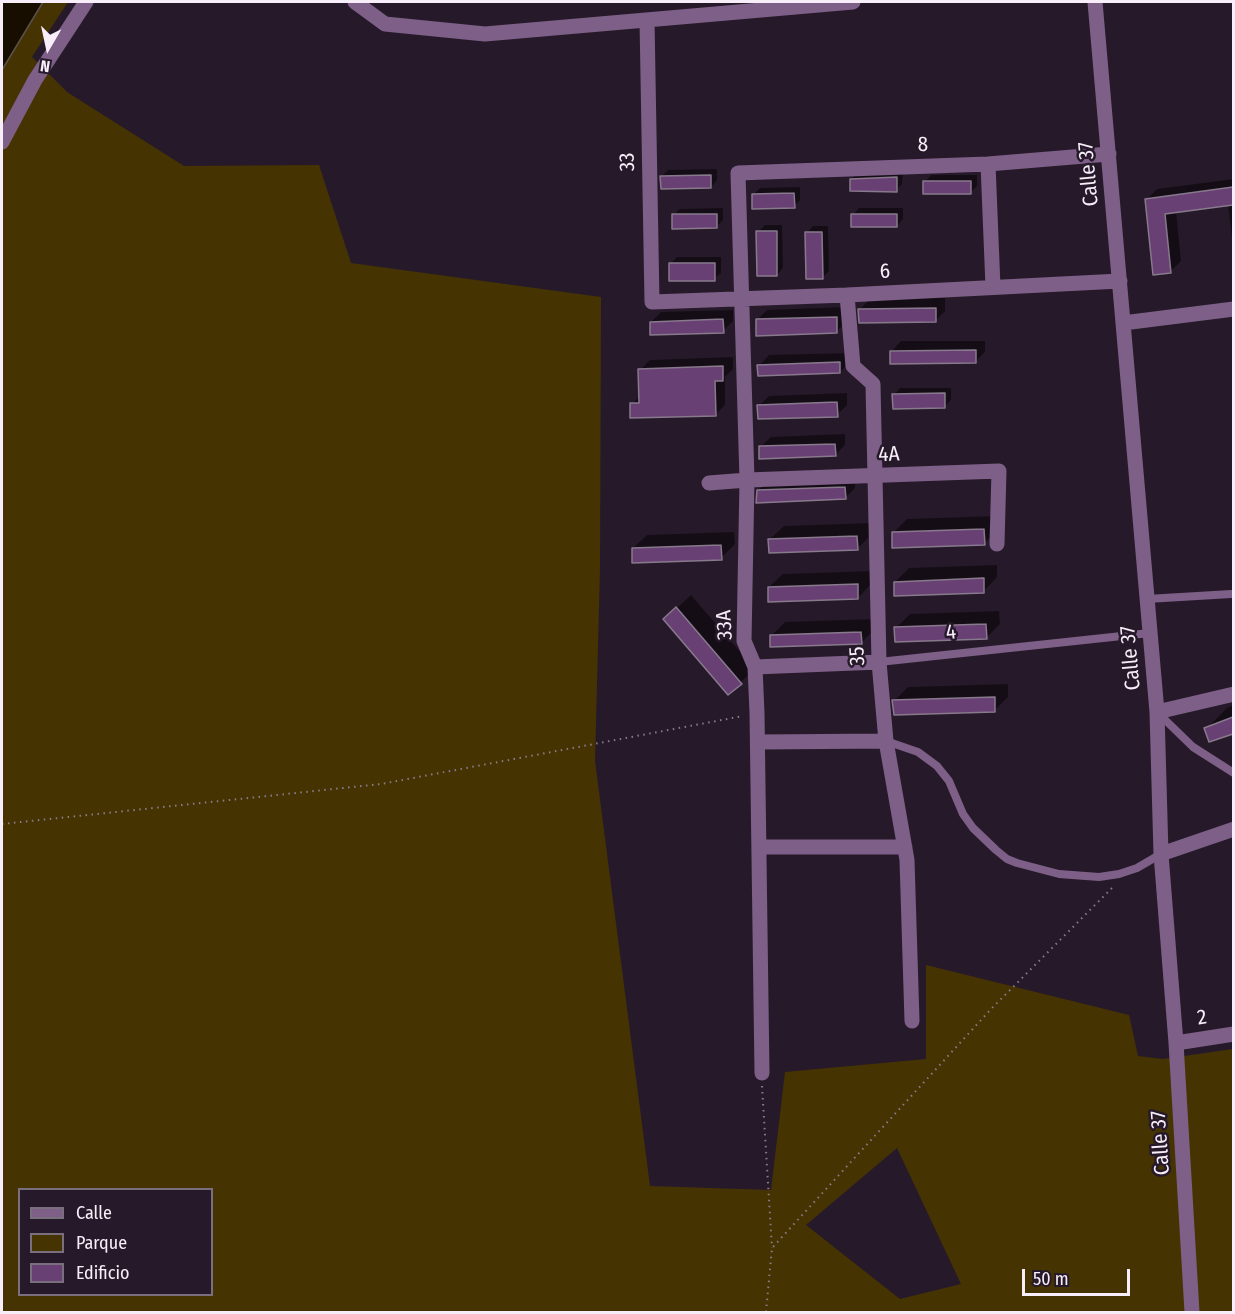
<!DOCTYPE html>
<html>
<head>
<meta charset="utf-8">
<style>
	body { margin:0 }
	#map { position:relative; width:1235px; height:1314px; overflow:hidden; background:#261a2a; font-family:"Fira Sans Condensed",sans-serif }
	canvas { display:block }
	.frame { position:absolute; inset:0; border:3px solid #f7eef9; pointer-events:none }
	.legend { position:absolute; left:18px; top:1188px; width:195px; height:108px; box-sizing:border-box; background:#261a2a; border:2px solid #7a6f7d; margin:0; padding:8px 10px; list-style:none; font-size:18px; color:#f7eef9 }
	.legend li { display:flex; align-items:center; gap:12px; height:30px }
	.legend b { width:30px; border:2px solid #7a6f7d }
	.north { position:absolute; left:18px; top:18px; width:60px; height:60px; -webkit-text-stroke:4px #261a2a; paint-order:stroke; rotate:189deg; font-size:16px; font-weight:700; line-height:24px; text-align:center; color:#f7eef9 }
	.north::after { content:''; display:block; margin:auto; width:21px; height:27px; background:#f7eef9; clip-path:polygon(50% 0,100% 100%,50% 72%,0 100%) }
	.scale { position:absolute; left:1022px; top:1269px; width:108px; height:27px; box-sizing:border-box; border:3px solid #f7eef9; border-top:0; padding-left:8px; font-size:18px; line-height:21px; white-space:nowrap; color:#f7eef9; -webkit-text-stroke:4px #261a2a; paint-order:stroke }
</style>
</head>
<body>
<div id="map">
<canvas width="1235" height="1314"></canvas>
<div class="frame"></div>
<ul class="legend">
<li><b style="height:8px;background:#7e5f87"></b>Calle</li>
<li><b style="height:16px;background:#463302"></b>Parque</li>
<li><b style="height:16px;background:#684074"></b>Edificio</li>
</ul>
<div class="north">N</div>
<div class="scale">50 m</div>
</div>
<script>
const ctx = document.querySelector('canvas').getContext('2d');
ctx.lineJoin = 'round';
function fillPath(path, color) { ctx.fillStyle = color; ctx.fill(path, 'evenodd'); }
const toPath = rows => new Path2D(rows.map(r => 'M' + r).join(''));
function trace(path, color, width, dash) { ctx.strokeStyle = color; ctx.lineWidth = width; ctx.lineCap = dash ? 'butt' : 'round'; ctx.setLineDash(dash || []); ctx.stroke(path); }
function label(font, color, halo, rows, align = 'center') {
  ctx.font = font + ' "Fira Sans Condensed",sans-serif'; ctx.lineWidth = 5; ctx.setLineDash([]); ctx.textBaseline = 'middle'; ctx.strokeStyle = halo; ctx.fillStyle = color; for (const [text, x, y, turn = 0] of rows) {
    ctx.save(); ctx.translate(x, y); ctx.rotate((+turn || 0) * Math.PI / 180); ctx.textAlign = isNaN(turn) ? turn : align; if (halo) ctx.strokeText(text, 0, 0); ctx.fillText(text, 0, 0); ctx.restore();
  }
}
fillPath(toPath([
	[43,2,68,2,32,57,67,92,184,166,319,165,351,263,601,297,600,569,595,761,650,1186,771,1190,785,1072,926,1059,926,965,1129,1015,1138,1056,1163,1059,1233,1049,1233,1312,2,1312,2,70],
	[897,1148,961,1284,900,1299,806,1225],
	[20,1190,212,1190,212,1294,20,1294]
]), '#463302');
const water = toPath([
	[2,2,43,2,2,70,2,2]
]);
fillPath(water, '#170e00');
trace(water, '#5a514b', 1.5);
fillPath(toPath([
	[717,169,717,180,711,187,662,176,668,170],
	[903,171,902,184,896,190,851,179,858,173],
	[931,175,977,175,977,186,971,192,925,182],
	[1234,179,1234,254,1228,204,1176,211,1181,261,1171,271,1147,199,1157,189],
	[800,187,800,200,794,207,754,194,760,188],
	[723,208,723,220,716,227,673,215,680,209],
	[859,208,903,208,903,219,897,226,853,215],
	[765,225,782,225,783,268,777,275,758,232],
	[813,226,828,226,829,271,822,278,807,233],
	[677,257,721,257,721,273,714,279,670,264],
	[945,298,945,311,935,321,860,309,870,299],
	[846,307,847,321,837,331,757,320,767,310],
	[733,310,733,321,723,331,651,322,661,312],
	[901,341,985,341,985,352,975,362,891,352],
	[850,353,850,362,840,372,759,366,769,355],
	[733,357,733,369,725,377,725,405,715,415,632,404,641,395,640,370,650,360],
	[900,388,951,388,951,400,944,407,894,395],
	[847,393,847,405,837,415,759,406,769,396],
	[845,434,845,445,835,455,760,447,771,437],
	[855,478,855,488,845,498,758,491,768,481],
	[998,516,998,530,984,543,893,533,907,519],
	[870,523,871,535,857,549,770,539,784,526],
	[734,532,735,544,721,558,633,548,647,535],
	[997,565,997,577,984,591,895,582,909,568],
	[871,571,871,584,858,598,769,587,783,574],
	[691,595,755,669,729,693,665,619],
	[999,611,1000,624,986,638,896,628,910,614],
	[875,619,875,629,861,643,771,636,785,622],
	[1008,684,1008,697,995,710,894,701,908,687],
	[1234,705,1234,732,1210,741,1206,729,1227,708]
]), '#0007');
const building = toPath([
	[711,175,711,188,661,189,660,176,711,175],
	[897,177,897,192,850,191,850,179,897,177],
	[923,181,971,181,971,194,923,194,923,181],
	[1233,187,1233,205,1165,214,1171,273,1153,275,1145,199,1233,187],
	[794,193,795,208,752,209,752,194,794,193],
	[672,214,717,214,717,228,672,229,672,214],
	[851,214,897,214,897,227,851,227,851,214],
	[756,231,777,231,777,276,757,276,756,231],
	[805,232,822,232,823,279,806,279,805,232],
	[669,263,715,263,715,281,669,281,669,263],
	[936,308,936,322,859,323,858,309,936,308],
	[837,317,837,333,756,336,756,319,837,317],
	[723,319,724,333,650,335,650,322,723,319],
	[976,350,976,363,890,364,890,351,976,350],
	[840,362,840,373,758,376,757,365,840,362],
	[723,366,723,381,715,381,716,416,630,418,630,403,639,403,638,369,723,366],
	[945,393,945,408,893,409,892,394,945,393],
	[837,402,838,417,758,419,757,405,837,402],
	[835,444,836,456,759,459,759,446,835,444],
	[845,487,846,499,756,503,757,490,845,487],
	[984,529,985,545,892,548,892,532,984,529],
	[857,536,858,550,769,553,768,539,857,536],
	[721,545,722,560,632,563,632,548,721,545],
	[984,578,984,593,894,596,894,582,984,578],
	[858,584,858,599,768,602,768,587,858,584],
	[676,607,742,684,728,695,663,619,676,607],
	[986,624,987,639,895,642,894,627,986,624],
	[861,632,862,644,770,647,770,635,861,632],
	[995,697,995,712,894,715,892,700,995,697],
	[1233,717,1233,734,1209,742,1204,728,1233,717]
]);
fillPath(building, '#684074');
trace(building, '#88798c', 1.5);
trace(toPath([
	[2,824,381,784,743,716],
	[762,1086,772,1248],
	[766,1312,772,1248,992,1008,1115,885]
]), '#877d8a', 2, [1.5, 4.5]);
trace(toPath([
	[1147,599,1231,594],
	[879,662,1150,633],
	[1158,713,1193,747,1234,773],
	[886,741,918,752,937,766,949,781,963,814,973,828,996,850,1007,859,1017,863,1059,874,1099,877,1119,874,1137,868,1161,854]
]), '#7e5f87', 8);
trace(toPath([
	[355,2,385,24,485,34,853,2],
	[1095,2,1157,712,1161,854,1176,1043,1192,1312],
	[647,20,652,302,847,295,1120,281],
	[988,164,993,287],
	[847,295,853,366,873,384,879,662,886,741,907,860,912,1021],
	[1123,323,1234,309],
	[709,483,747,480,999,471,997,544],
	[755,667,879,662],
	[1157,712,1234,694],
	[758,742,886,741],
	[759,847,905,847],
	[1161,854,1234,829],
	[1176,1043,1234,1034],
	[762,1073,757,713,755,667,744,641,747,480,738,173,988,164,1109,154]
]), '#7e5f87', 15);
trace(toPath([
	[2,142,35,80,86,2]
]), '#7e5f87', 15);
label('21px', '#f7eef9', '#261a2a', [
	["8",923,145,-1],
	["33",628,162,-91],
	["Calle 37",1089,174,-95],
	["6",885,272,-3],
	["4A",889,455,-2],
	["33A",725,625,-93],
	["4",951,633,-6],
	["35",858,656,-93],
	["Calle 37",1131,658,-95],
	["2",1202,1018,-8],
	["Calle 37",1161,1143,-94]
]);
</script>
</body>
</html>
